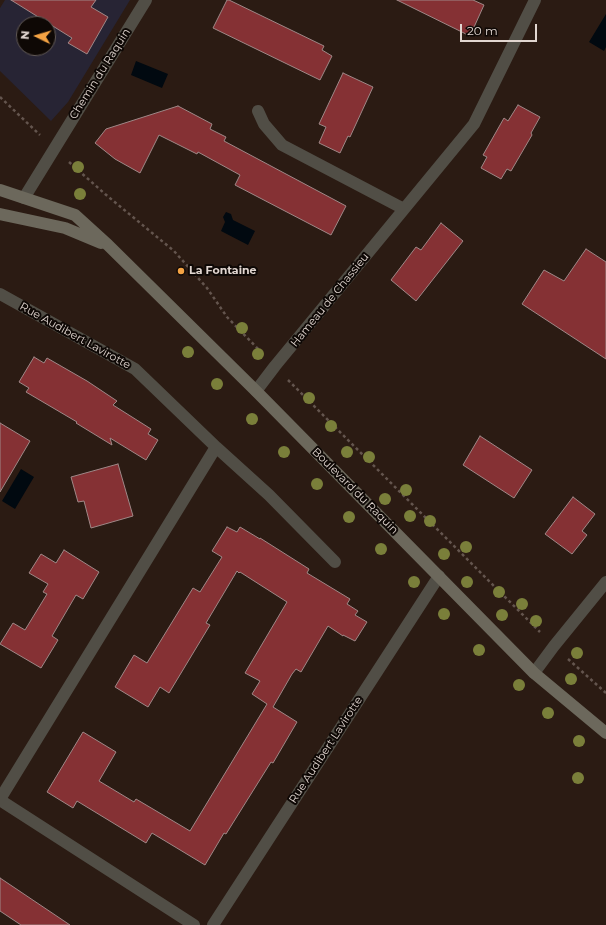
<!DOCTYPE html>
<html>
<head>
<meta charset="utf-8">
<style>
	body { margin:0 }
	#map { position:relative; width:606px; height:925px; overflow:hidden; background:#2b1b13; font-family:Montserrat,sans-serif }
	canvas { display:block }
	.north { position:absolute; left:16px; top:16px; width:40px; height:40px; box-sizing:border-box; background:#0e0805; border:1px solid #625a56; border-radius:50%; rotate:275deg; font-size:11px; font-weight:700; line-height:16px; text-align:center; color:#e1d6d0 }
	.north::after { content:''; display:block; margin:auto; width:14px; height:18px; background:#f4a344; clip-path:polygon(50% 0,100% 100%,50% 72%,0 100%) }
	.scale { position:absolute; left:460px; top:24px; width:77px; height:18px; box-sizing:border-box; border:2px solid #e1d6d0; border-top:0; padding-left:5px; font-size:12px; line-height:14px; white-space:nowrap; color:#e1d6d0; -webkit-text-stroke:3px #0e0805; paint-order:stroke }
</style>
</head>
<body>
<div id="map">
<canvas width="606" height="925"></canvas>
<div class="north">N</div>
<div class="scale">20 m</div>
</div>
<script>
const ctx = document.querySelector('canvas').getContext('2d');
ctx.lineJoin = 'round';
function fillPath(path, color) { ctx.fillStyle = color; ctx.fill(path, 'evenodd'); }
const toPath = rows => new Path2D(rows.map(r => 'M' + r).join(''));
function trace(path, color, width, dash) { ctx.strokeStyle = color; ctx.lineWidth = width; ctx.lineCap = dash ? 'butt' : 'round'; ctx.setLineDash(dash || []); ctx.stroke(path); }
function label(font, color, halo, rows, align = 'center') {
  ctx.font = font + ' Montserrat,sans-serif'; ctx.lineWidth = 4; ctx.setLineDash([]); ctx.textBaseline = 'middle'; ctx.strokeStyle = halo; ctx.fillStyle = color; for (const [text, x, y, turn = 0] of rows) {
    ctx.save(); ctx.translate(x, y); ctx.rotate((+turn || 0) * Math.PI / 180); ctx.textAlign = isNaN(turn) ? turn : align; if (halo) ctx.strokeText(text, 0, 0); ctx.fillText(text, 0, 0); ctx.restore();
  }
}
fillPath(toPath([
	[5,0,130,0,68,102,51,121,0,71,0,8],
	[24,24,48,24,48,48,24,48]
]), '#272434');
fillPath(toPath([
	[606,14,606,47,604,51,589,42],
	[136,61,168,74,162,88,131,75],
	[226,212,231,214,233,220,255,231,248,245,221,231,225,222,223,217],
	[21,469,34,477,15,509,2,501]
]), '#010910');
const building = toPath([
	[11,0,96,0,91,7,108,17,87,54,68,43,72,38,11,0],
	[227,0,229,0,324,46,322,50,332,56,320,80,213,28,227,0],
	[397,0,473,0,484,5,470,36,397,0],
	[343,73,373,87,350,137,348,136,340,153,319,143,326,127,319,124,343,73],
	[518,105,540,117,531,133,532,135,511,171,507,169,501,179,481,168,487,157,483,155,504,118,508,121,518,105],
	[178,106,212,124,210,129,226,137,224,141,346,206,331,235,235,185,240,175,198,152,197,154,159,135,140,173,115,159,95,143,106,129,178,106],
	[441,223,463,241,416,301,391,280,416,247,421,250,441,223],
	[586,249,606,262,606,359,522,304,544,270,564,281,586,249],
	[34,357,44,363,47,358,87,381,117,401,113,405,151,429,148,434,158,440,146,460,110,438,112,445,76,423,77,422,26,392,29,388,19,382,34,357],
	[0,423,30,441,0,492,0,423],
	[480,436,532,470,514,498,463,465,480,436],
	[118,464,133,516,91,528,84,501,78,502,71,477,118,464],
	[573,497,595,514,582,531,587,535,572,554,545,534,573,497],
	[227,527,237,532,240,527,260,539,260,538,309,569,307,573,350,599,347,604,358,611,355,615,367,622,355,641,343,635,343,636,328,626,301,672,296,669,292,674,273,707,297,722,273,763,271,762,226,834,224,833,205,865,152,833,146,843,77,801,73,808,47,792,83,732,116,752,99,781,134,802,136,799,190,831,267,704,252,694,260,681,245,673,287,602,240,572,239,573,237,571,206,623,210,625,169,693,160,687,148,707,115,687,134,655,147,663,193,588,200,592,222,557,212,551,227,527],
	[64,550,99,572,83,599,76,595,52,636,58,640,41,668,0,644,13,623,25,630,47,594,43,592,48,584,29,573,41,554,56,563,64,550],
	[0,878,70,925,21,925,0,911,0,878]
]);
fillPath(building, '#853134');
trace(building, '#9f8887', 1);
trace(toPath([
	[0,97,40,135],
	[69,162,105,194,174,251,207,288,227,317,262,353],
	[288,380,540,632],
	[568,659,606,693]
]), '#64554e', 2.5, [3, 3]);
trace(toPath([
	[258,111,264,124,282,145,404,209],
	[24,198,146,0],
	[0,294,135,369,216,447,0,799],
	[256,391,275,366,474,124,535,0],
	[216,447,269,495,335,562],
	[534,673,554,646,606,582],
	[0,800,194,925],
	[213,925,439,576]
]), '#514e46', 12);
trace(toPath([
	[0,190,75,215,108,245,256,391,534,673,606,733],
	[0,214,65,228,101,243]
]), '#6c685c', 12);
ctx.fillStyle = '#7a7f3a';
for (const [x, y] of [
	[78,167],
	[80,194],
	[242,328],
	[188,352],
	[258,354],
	[217,384],
	[309,398],
	[252,419],
	[331,426],
	[284,452],
	[347,452],
	[369,457],
	[317,484],
	[406,490],
	[385,499],
	[410,516],
	[349,517],
	[430,521],
	[466,547],
	[381,549],
	[444,554],
	[414,582],
	[467,582],
	[499,592],
	[522,604],
	[444,614],
	[502,615],
	[536,621],
	[479,650],
	[577,653],
	[571,679],
	[519,685],
	[548,713],
	[579,741],
	[578,778]
]) { ctx.beginPath(); ctx.arc(x, y, 6, 0, 2 * Math.PI); ctx.fill(); }
for (const [x, y, r, color] of [
	[181,271,4,"#f4a344"]
]) { const dot = new Path2D(); dot.arc(x, y, r, 0, 2 * Math.PI); ctx.fillStyle = color; ctx.fill(dot); trace(dot, '#0e0805', 1.5); }
label('11px', '#e1d6d0', '#0e0805', [
	["Chemin du Raquin",100,74,-58],
	["Hameau de Chassieu",330,300,-51],
	["Rue Audibert Lavirotte",75,336,29],
	["Boulevard du Raquin",355,491,45],
	["Rue Audibert Lavirotte",326,750,-57]
]);
label('bold 11px', '#e1d6d0', '#0e0805', [
	["La Fontaine",189,271]
], 'left');
</script>
</body>
</html>
